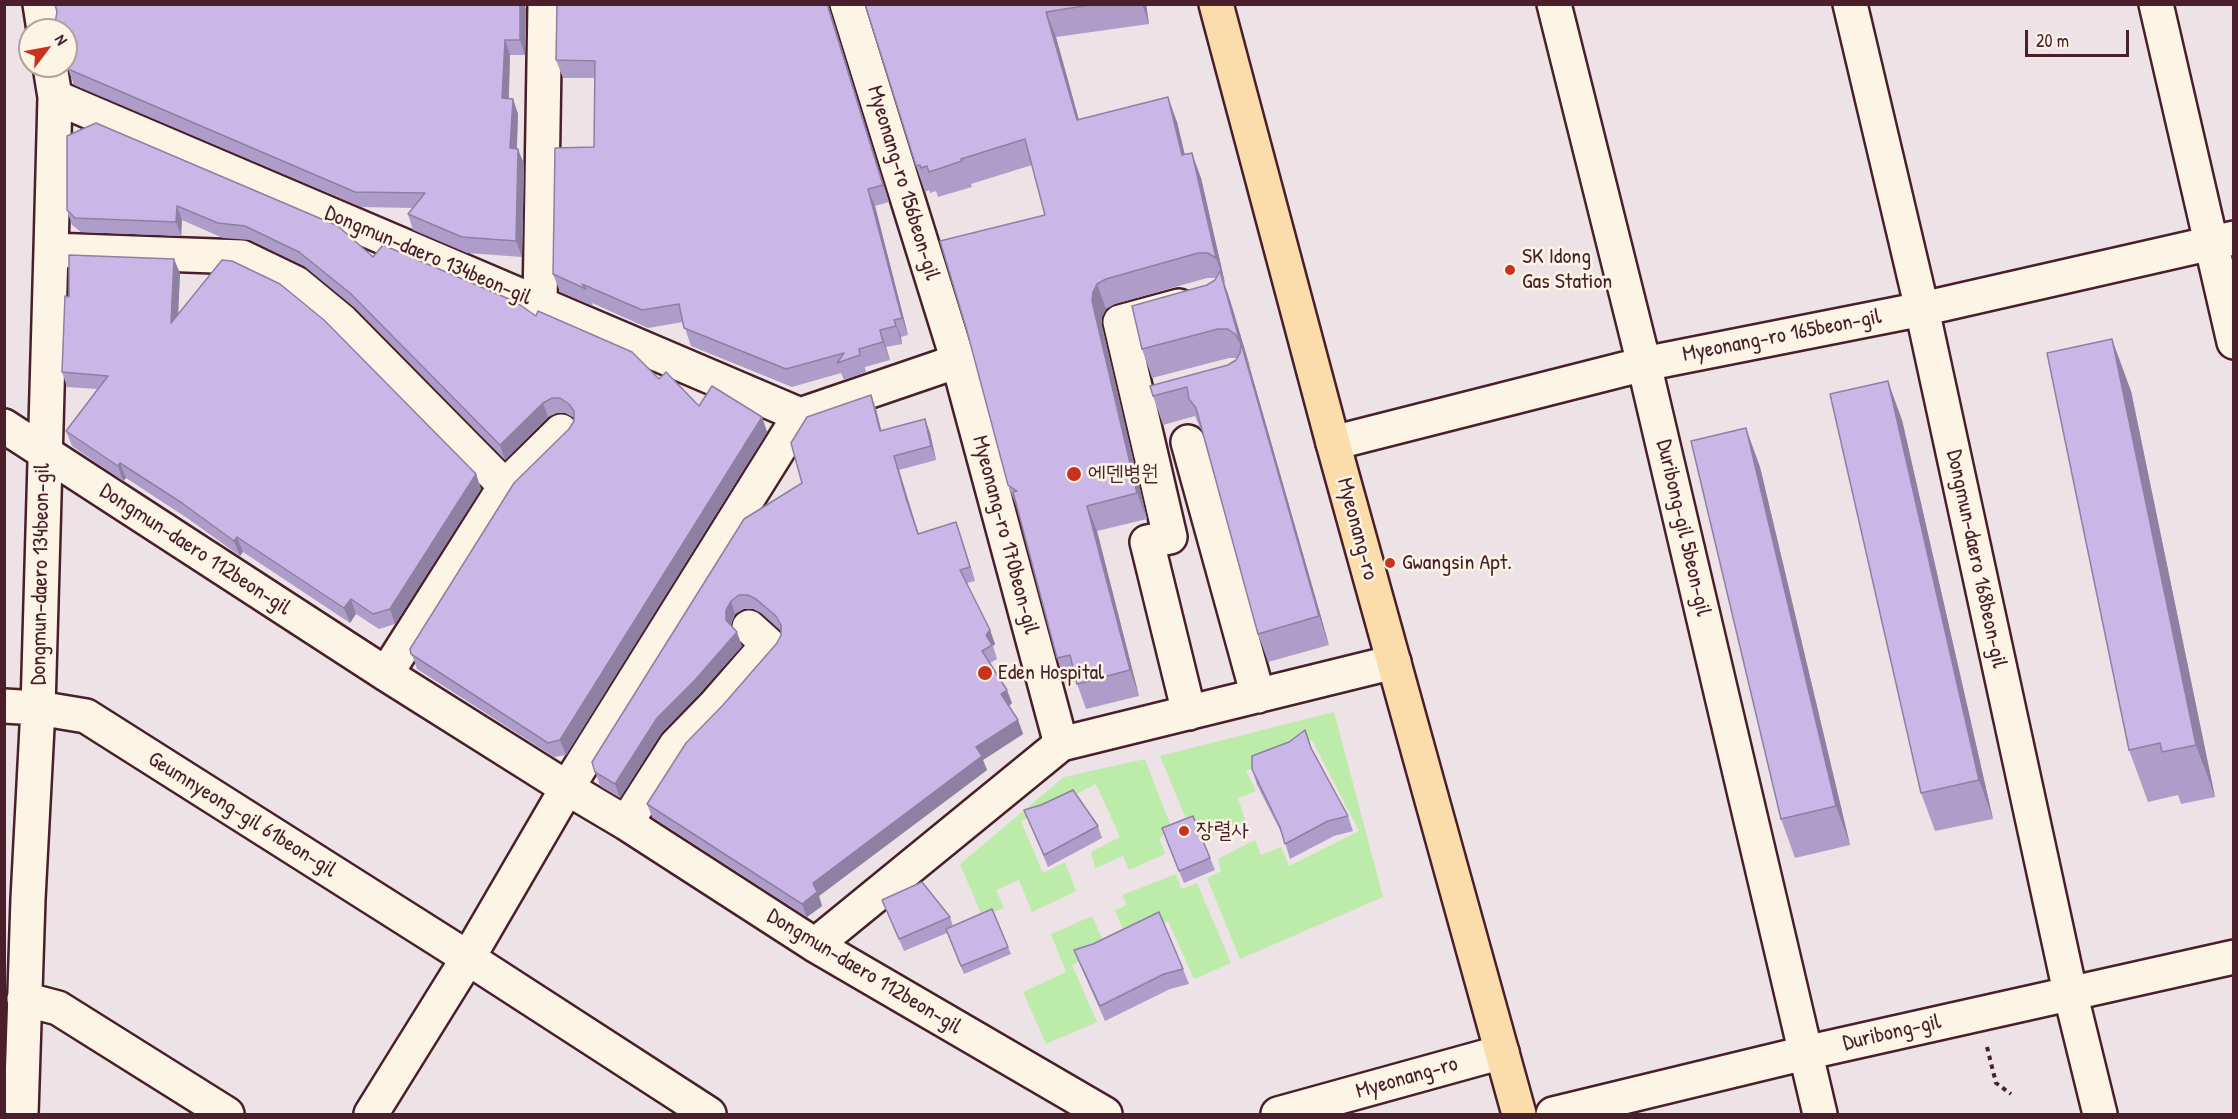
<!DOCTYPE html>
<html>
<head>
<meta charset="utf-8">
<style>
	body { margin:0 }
	#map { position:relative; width:2238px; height:1119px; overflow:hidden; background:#ede2e6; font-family:"Patrick Hand",sans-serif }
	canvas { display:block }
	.frame { position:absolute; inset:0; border:6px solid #4a1f2b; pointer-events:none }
	.north { position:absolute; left:18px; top:18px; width:60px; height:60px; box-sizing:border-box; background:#fcf5e5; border:2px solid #b59f9b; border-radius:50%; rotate:58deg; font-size:16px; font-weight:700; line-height:24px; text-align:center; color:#4a1f2b }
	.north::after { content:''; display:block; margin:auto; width:21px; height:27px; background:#c8321e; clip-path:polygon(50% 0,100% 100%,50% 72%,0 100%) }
	.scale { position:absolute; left:2025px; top:30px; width:104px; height:27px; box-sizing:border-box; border:3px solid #4a1f2b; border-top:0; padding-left:8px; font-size:18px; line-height:21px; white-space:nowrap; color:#4a1f2b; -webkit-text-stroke:4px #fcf5e5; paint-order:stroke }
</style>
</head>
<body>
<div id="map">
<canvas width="2238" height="1119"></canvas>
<div class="frame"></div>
<div class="north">N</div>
<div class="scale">20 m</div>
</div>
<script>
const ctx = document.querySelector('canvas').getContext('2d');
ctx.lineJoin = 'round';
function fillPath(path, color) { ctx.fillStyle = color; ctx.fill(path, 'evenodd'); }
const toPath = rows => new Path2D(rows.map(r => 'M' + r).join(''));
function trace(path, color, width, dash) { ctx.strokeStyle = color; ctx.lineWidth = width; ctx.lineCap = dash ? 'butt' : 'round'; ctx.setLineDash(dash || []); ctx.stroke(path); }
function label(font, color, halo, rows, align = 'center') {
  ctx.font = font + ' "Patrick Hand","Poor Story",sans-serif'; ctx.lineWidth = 5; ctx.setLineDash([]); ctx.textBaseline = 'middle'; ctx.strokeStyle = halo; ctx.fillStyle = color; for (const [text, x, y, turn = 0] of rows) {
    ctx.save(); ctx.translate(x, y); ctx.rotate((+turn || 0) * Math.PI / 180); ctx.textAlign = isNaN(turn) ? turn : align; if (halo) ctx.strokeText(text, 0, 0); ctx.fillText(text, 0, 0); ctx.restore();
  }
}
fillPath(toPath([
	[1334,712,1383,897,1240,959,1207,878,1221,871,1218,859,1255,840,1261,855,1281,847,1289,866,1359,831,1312,740,1246,771,1256,791,1238,798,1245,820,1208,837,1203,820,1188,824,1160,756],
	[1145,759,1172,829,1159,838,1165,854,1129,870,1123,856,1095,868,1091,852,1120,837,1096,784,1021,821,1043,873,1065,862,1076,891,1032,912,1019,880,996,890,1004,908,982,916,960,864,1064,777],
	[1176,874,1181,889,1197,883,1231,963,1194,979,1168,921,1127,939,1115,910,1127,905,1122,895],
	[1092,916,1107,949,1072,965,1097,1022,1046,1044,1023,992,1066,972,1051,934]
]), '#bdeba9');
const minor = toPath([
	[40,4,44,30],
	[847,4,958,361,1061,744],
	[1554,4,1644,364,1820,1114],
	[1850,4,1922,309,2070,992,2100,1114],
	[2156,4,2234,342],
	[55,97,800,415],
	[51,250,242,257,296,283,342,321,505,486],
	[540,304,545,4],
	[1179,306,1120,322,1170,537,1147,542,1189,713],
	[800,415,958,361],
	[4,426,386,674,567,788,626,823,815,945,1105,1114],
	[1188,442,1258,696],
	[1333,443,1644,364,1922,309,2234,238],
	[386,674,505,486,561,431],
	[4,706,38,708,86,716,468,958,709,1114],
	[626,823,676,745,714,706,768,644,749,627],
	[815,945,1061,744,1394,662],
	[24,999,58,1008,227,1114],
	[21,1114,28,899,38,708,51,250,55,97,50,66],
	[371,1114,468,958,567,788,800,415],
	[1278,1114,1502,1052],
	[1553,1114,1805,1053,2234,957]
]);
const major = toPath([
	[1216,4,1333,443,1519,1114]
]);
trace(minor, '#4a1f2b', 38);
trace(major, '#4a1f2b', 38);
trace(toPath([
	[1987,1047,1996,1083,2011,1094]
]), '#4a1f2b', 4, [4.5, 4.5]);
trace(minor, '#fcf5e5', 33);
trace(major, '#faddab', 33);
fillPath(toPath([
	[55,4,524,4,526,9,525,55,510,55,509,99,513,99,518,114,517,149,524,164,522,257,467,253,413,230,408,214,413,208,361,207,74,85,68,69],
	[828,4,889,202,875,206,908,335,901,337,902,344,886,347,890,360,865,367,866,372,844,380,841,373,792,387,691,346,683,322,648,328,592,303,593,306,560,292,553,274,594,147,595,78,563,78,556,60],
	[865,4,1146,4,1149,24,1056,37,1079,120,1177,122,1185,155,1201,178,1225,283,1224,282,1230,300,1251,372,1329,645,1268,662,1258,634,1202,431,1200,428,1195,416,1163,425,1153,396,1228,365,1236,360,1237,358,1229,358,1152,378,1142,349,1207,285,1215,280,1216,278,1207,278,1115,304,1106,309,1102,317,1102,326,1147,519,1097,531,1139,696,1086,709,1076,681,1066,683,1057,658,1018,511,1008,485,1045,215,1032,165,971,184,972,187,938,197,936,191,930,193,929,190,925,192,916,166],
	[67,136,373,257,536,316,659,379,699,406,762,417,767,432,566,755,554,757,417,669,410,649,569,429,574,421,574,418,565,413,557,413,548,417,505,460,355,308,304,266,250,240,223,238,182,220,181,236,81,232,72,225,67,210],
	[180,273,178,315,476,474,481,489,395,624,379,629,356,614,350,623,243,552,240,556,187,518,126,478,123,481,72,446,66,431,97,389,67,387,62,372,69,297],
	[2131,391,2215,797,2181,804,2178,795,2148,802,2129,750],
	[871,395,876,409,881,431,925,419,930,433,936,460,899,470,911,512,919,534,956,522,975,581,967,583,990,630,995,644,993,646,997,659,990,663,1012,703,1009,706,1018,720,1023,734,983,760,987,770,819,896,822,906,807,917,652,817,647,804,723,705,777,643,781,635,781,631,761,613,753,609,744,609,735,614,731,625,742,646,700,693,662,732,620,798,600,786,592,762,802,483],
	[1902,420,1993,819,1935,831,1921,793],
	[1760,467,1850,845,1795,858,1781,819],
	[1313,751,1348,816,1353,831,1334,836,1290,859,1283,836,1257,785,1252,769],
	[1024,810,1098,826,1102,838,1048,867],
	[1166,840,1210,858,1215,870,1184,883],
	[882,900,950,917,953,926,1008,947,1011,954,964,974,947,933,904,951],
	[1074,950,1183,969,1189,984,1170,989,1105,1021,1080,965]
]), '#ae9dc8');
fillPath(toPath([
	[520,4,524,4,526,9,525,55,520,40],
	[827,4,828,4,889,202,883,185],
	[1142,4,1146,4,1149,24],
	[1046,12,1056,37,1086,146,1077,120],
	[505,40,510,55,508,114,502,98],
	[1168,97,1177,122,1191,181,1182,155],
	[513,99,518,114,516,164,510,148],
	[518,149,524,164,522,257,516,241],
	[1192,153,1201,178,1225,283,1216,258],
	[868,189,875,206,908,335,902,318],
	[177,206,182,220,181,236,176,222],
	[174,259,180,273,177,338,171,323],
	[1220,271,1230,300,1251,370,1240,342],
	[1097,284,1106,309,1102,317,1102,326,1147,519,1137,493,1092,301,1093,292],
	[894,320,901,337,902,344],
	[880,330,886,347,890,360,883,342],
	[2112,339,2131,391,2215,797,2196,745],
	[1241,343,1251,372,1329,645,1319,616],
	[1888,381,1902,420,1993,819,1979,780],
	[871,395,876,409,885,445,880,431],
	[543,403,548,417,505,460,500,445],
	[762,417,767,432,566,755,560,740],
	[925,419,930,433,936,460,931,446],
	[1746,428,1760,467,1850,845,1836,806],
	[894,456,899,470,923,548,906,498],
	[120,463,126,478,123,481,118,466],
	[476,474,481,489,395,624,390,609],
	[1087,506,1097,531,1139,696,1130,670],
	[956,522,961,536,975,581,970,567],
	[237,537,243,552,240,556,234,541],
	[351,599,356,614,350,623,344,608],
	[731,601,735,614,731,624,731,633,726,620,726,610],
	[990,630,995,644,993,646,986,635],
	[737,632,742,646,700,693,662,732,620,798,615,784,657,718],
	[1007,690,1012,703,1006,708,1001,694],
	[1018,720,1023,734,983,760,987,770,819,896,822,906,807,917,802,904,813,883,976,747]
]), '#8d80a2');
const building = toPath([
	[55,4,520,4,520,40,505,40,502,98,513,99,510,148,518,149,516,241,462,237,408,214,425,193,355,192,68,69,66,61,66,30,57,30,55,23,57,12,55,4],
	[557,4,827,4,883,185,868,189,902,318,894,320,896,326,880,330,883,342,859,349,860,355,837,363,844,353,786,369,684,328,679,304,642,310,582,284,586,289,553,274,555,148,594,147,595,61,556,60,557,4],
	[865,4,1096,4,1046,12,1077,120,1168,97,1182,155,1192,153,1216,258,1208,253,1198,253,1106,279,1097,284,1093,292,1092,301,1137,493,1087,506,1130,670,1077,684,1070,655,1057,658,1013,492,1017,491,1008,485,967,331,940,241,1045,215,1025,139,961,159,962,161,929,172,927,166,921,168,920,165,916,166,865,4],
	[96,123,338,226,373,257,383,245,516,302,536,316,538,311,632,352,659,379,666,372,699,406,712,386,762,417,560,740,548,743,411,654,410,649,514,483,569,429,574,421,574,411,569,404,560,398,552,398,543,403,500,445,350,293,299,252,245,226,218,223,177,206,176,222,75,218,67,210,67,136,96,123],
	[69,255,174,259,171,323,222,260,232,261,280,284,324,320,476,474,390,609,373,614,351,599,344,608,237,537,234,541,182,503,120,463,118,466,66,431,108,376,62,372,65,296,69,297,69,255],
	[1220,271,1240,342,1235,334,1228,329,1218,329,1142,349,1132,306,1207,285,1215,280,1220,271],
	[2112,339,2196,745,2162,752,2160,743,2129,750,2047,353,2112,339],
	[1241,343,1319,616,1258,634,1196,408,1189,399,1187,387,1153,396,1150,386,1228,365,1236,360,1240,353,1241,343],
	[1888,381,1979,780,1921,793,1830,394,1888,381],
	[871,395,880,431,925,419,931,446,894,456,906,498,918,534,956,522,970,567,960,570,990,630,986,635,992,645,982,651,1007,690,1001,694,1018,720,976,747,982,756,813,883,817,892,802,904,647,804,686,743,723,705,777,643,781,635,781,625,776,616,756,599,748,595,739,595,731,601,726,610,726,620,737,632,695,680,657,718,615,784,595,772,592,762,744,519,802,483,791,443,807,417,871,395],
	[1746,428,1836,806,1781,819,1691,441,1746,428],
	[1305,730,1311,748,1348,816,1328,821,1285,844,1280,827,1252,769,1252,756,1289,742,1305,730],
	[1073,790,1098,826,1044,855,1024,810,1041,805,1073,790],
	[1193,816,1210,858,1179,871,1162,828,1193,816],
	[922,882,950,917,899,939,882,900,922,882],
	[992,909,1008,947,961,966,946,929,992,909],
	[1159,912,1183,969,1164,974,1100,1006,1074,950,1093,944,1159,912]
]);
fillPath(building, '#cab7e8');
trace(building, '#8d80a2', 1.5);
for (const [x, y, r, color] of [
	[1510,270,6,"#c8321e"],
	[1074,474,8,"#c8321e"],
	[1390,563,6,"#c8321e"],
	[985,673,8,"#c8321e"],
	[1184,831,6,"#c8321e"]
]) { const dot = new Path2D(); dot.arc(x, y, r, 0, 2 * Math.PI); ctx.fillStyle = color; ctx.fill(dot); trace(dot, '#fcf5e5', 2); }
label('22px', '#4a1f2b', '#fcf5e5', [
	["Myeonang-ro 156beon-gil",903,183,73],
	["Dongmun-daero 134beon-gil",428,256,23],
	["Myeonang-ro 165beon-gil",1782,336,-11],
	["Duribong-gil 5beon-gil",1683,528,77],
	["Myeonang-ro",1357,529,75],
	["Myeonang-ro 170beon-gil",1005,535,75],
	["Dongmun-daero 112beon-gil",195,550,33],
	["Dongmun-daero 168beon-gil",1976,559,78],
	["Dongmun-daero 134beon-gil",41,574,-89],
	["Geumnyeong-gil 61beon-gil",242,815,32],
	["Dongmun-daero 112beon-gil",864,972,31],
	["Duribong-gil",1892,1033,-13],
	["Myeonang-ro",1407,1078,-16]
]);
label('22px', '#4a1f2b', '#fcf5e5', [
	["SK Idong",1522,257],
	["Gas Station",1522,282],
	["에덴병원",1088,474],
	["Gwangsin Apt.",1402,563],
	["Eden Hospital",998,673],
	["장렬사",1196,831]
], 'left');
</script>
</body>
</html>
